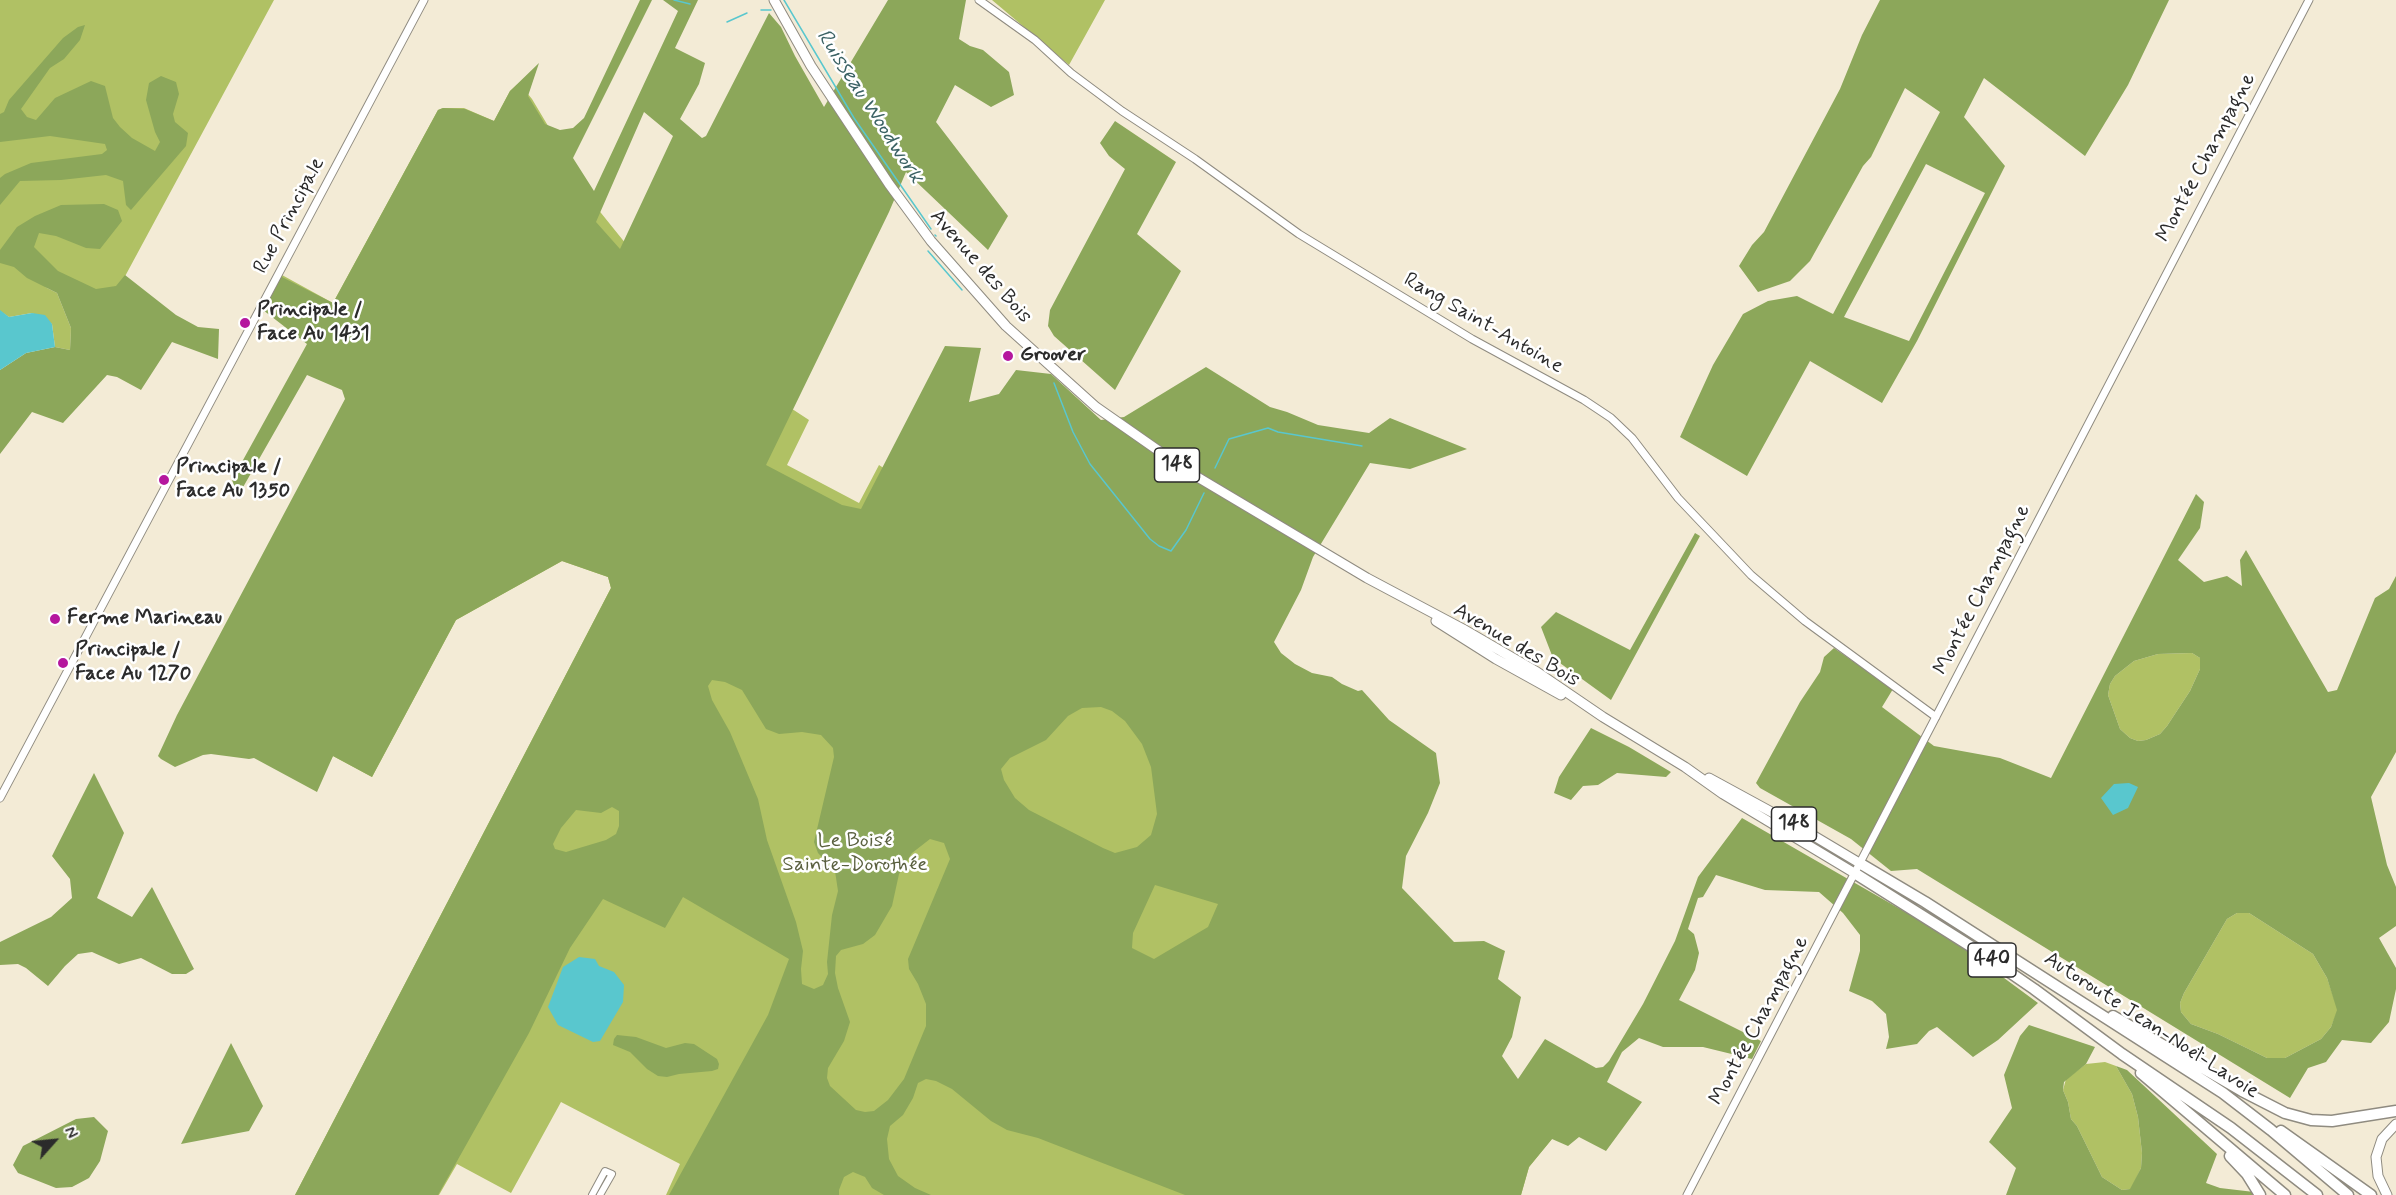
<!DOCTYPE html>
<html>
<head>
<meta charset="utf-8">
<style>
	body { margin:0 }
	#map { position:relative; width:2396px; height:1195px; overflow:hidden; background:#f3ebd6; font-family:Mynerve,sans-serif }
	canvas { display:block }
	.north { position:absolute; left:24px; top:1111px; width:60px; height:60px; -webkit-text-stroke:4px #fff; paint-order:stroke; rotate:63deg; font-size:16px; font-weight:700; line-height:24px; text-align:center; color:#2b2b2b }
	.north::after { content:''; display:block; margin:auto; width:21px; height:27px; background:#2b2b2b; clip-path:polygon(50% 0,100% 100%,50% 72%,0 100%) }
</style>
</head>
<body>
<div id="map">
<canvas width="2396" height="1195"></canvas>
<div class="north">N</div>
</div>
<script>
const ctx = document.querySelector('canvas').getContext('2d');
ctx.lineJoin = 'round';
function fillPath(path, color) { ctx.fillStyle = color; ctx.fill(path, 'evenodd'); }
const toPath = rows => new Path2D(rows.map(r => 'M' + r).join(''));
function trace(path, color, width, dash) { ctx.strokeStyle = color; ctx.lineWidth = width; ctx.lineCap = dash ? 'butt' : 'round'; ctx.setLineDash(dash || []); ctx.stroke(path); }
function label(font, color, halo, rows, align = 'center') {
  ctx.font = font + ' Mynerve,sans-serif'; ctx.lineWidth = 5; ctx.setLineDash([]); ctx.textBaseline = 'middle'; ctx.strokeStyle = halo; ctx.fillStyle = color; for (const [text, x, y, turn = 0] of rows) {
    ctx.save(); ctx.translate(x, y); ctx.rotate((+turn || 0) * Math.PI / 180); ctx.textAlign = isNaN(turn) ? turn : align; if (halo) ctx.strokeText(text, 0, 0); ctx.fillText(text, 0, 0); ctx.restore();
  }
}
fillPath(toPath([
	[0,0,274,0,109,306,45,287,57,293,71,328,70,350,55,347,52,324,32,313,9,317,0,311],
	[992,0,1105,0,1069,65],
	[519,83,532,99,597,208,722,363,809,420,787,465,859,503,879,465,1239,699,1552,1139,1529,1167,1521,1195,666,1195,680,1164,561,1102,511,1193,457,1164,439,1195,295,1195,611,588,608,577,562,561,456,620,372,777,333,756,315,790,361,370,264,310,282,275,333,303,438,110,443,108,464,108,494,121,510,91],
	[2192,653,2200,658,2200,669,2190,691,2167,726,2160,734,2146,740,2138,741,2130,738,2120,729,2108,695,2110,684,2115,676,2134,661,2158,654],
	[2237,913,2249,913,2313,954,2327,978,2338,1010,2331,1027,2321,1039,2285,1058,2267,1058,2218,1034,2191,1024,2181,1012,2180,1003,2184,993,2227,919],
	[2105,1062,2116,1066,2132,1094,2138,1117,2142,1153,2141,1168,2131,1189,2122,1190,2102,1177,2077,1126,2071,1119,2068,1102,2063,1090,2066,1079,2086,1064]
]), '#b0c164');
fillPath(toPath([
	[640,0,652,0,573,158,594,191,678,11,663,0,698,0,675,48,705,63,699,84,680,119,702,138,706,136,769,13,781,27,795,56,824,107,888,0,966,0,959,39,970,46,983,50,1009,72,1014,95,991,107,955,85,936,122,1008,216,988,250,906,172,889,212,766,465,842,505,861,509,945,346,981,348,969,402,999,394,1016,370,1051,374,1101,420,1124,417,1206,367,1270,407,1287,412,1318,425,1369,433,1390,418,1467,449,1410,469,1370,463,1313,557,1301,590,1274,642,1281,653,1295,664,1312,673,1332,677,1342,684,1358,691,1362,690,1389,720,1436,753,1440,783,1428,813,1406,856,1402,888,1454,942,1484,941,1505,951,1498,979,1521,997,1512,1037,1502,1056,1518,1079,1545,1039,1596,1068,1603,1067,1609,1061,1643,1004,1675,941,1698,877,1742,818,1947,936,2038,1003,1998,1040,1973,1057,1937,1027,1929,1031,1917,1044,1886,1049,1889,1037,1886,1014,1872,1001,1849,991,1860,951,1860,935,1843,913,1819,892,1765,890,1716,875,1703,897,1698,898,1688,929,1694,934,1699,953,1695,970,1679,1000,1761,1041,1752,1059,1703,1047,1663,1047,1639,1038,1622,1052,1607,1082,1642,1102,1606,1151,1579,1137,1568,1146,1552,1139,1529,1167,1521,1195,1185,1195,1038,1138,1007,1130,991,1121,952,1089,936,1081,926,1079,918,1083,913,1098,903,1115,890,1126,887,1139,889,1159,898,1176,915,1188,931,1195,884,1195,872,1188,865,1177,853,1172,844,1177,839,1190,839,1195,669,1195,768,1015,789,959,683,897,665,928,603,899,570,948,529,1033,438,1195,295,1195,611,588,608,577,562,561,456,620,372,777,333,756,317,792,254,758,249,759,211,754,203,755,175,767,161,759,158,756,177,715,345,399,342,390,307,375,238,496,232,480,307,344,263,310,280,276,333,303,438,110,443,108,465,109,494,121,510,91,539,63,528,96,545,124,560,130,573,128,584,118],
	[644,112,673,136,620,249,596,222],
	[712,680,725,682,742,690,766,729,779,734,802,732,821,735,833,748,834,757,814,842,818,853,835,871,838,891,832,915,827,962,828,974,823,985,814,989,802,984,801,969,803,951,796,922,767,840,758,799,730,732,712,700,708,686],
	[1101,707,1112,711,1125,721,1142,744,1151,767,1157,814,1151,835,1137,847,1115,853,1103,848,1029,810,1015,798,1004,780,1001,769,1010,758,1046,740,1068,716,1082,708],
	[612,807,619,811,619,826,616,834,606,840,566,852,555,849,553,844,561,828,576,810,601,813],
	[930,839,944,843,950,859,908,959,909,969,918,984,926,1004,926,1026,904,1079,888,1100,874,1111,865,1112,856,1110,830,1086,827,1078,828,1068,844,1041,850,1022,838,988,835,973,836,956,841,950,863,944,875,935,892,906,899,874,912,853],
	[1155,885,1218,904,1208,927,1154,959,1132,948,1133,933],
	[1880,0,2169,0,2128,85,2085,156,1984,78,1964,117,2005,166,1917,341,1882,403,1810,361,1747,476,1680,437,1713,365,1743,314,1768,301,1797,296,1833,314,1940,112,1905,88,1871,157,1863,166,1810,261,1790,281,1758,292,1739,266,1752,245,1764,232,1840,89,1862,35],
	[1926,164,1985,193,1909,341,1844,317],
	[85,25,80,40,64,59,50,68,21,109,27,117,36,120,55,98,91,81,105,86,113,118,120,127,132,138,155,151,160,142,155,132,146,100,149,83,161,76,176,82,179,94,173,114,175,122,188,133,186,146,131,210,126,205,123,181,106,175,61,180,20,181,0,205,0,178,5,174,31,163,102,154,107,150,105,144,50,136,0,142,0,114,4,112,9,100,63,38,78,27],
	[1115,121,1176,162,1137,234,1181,271,1115,390,1054,336,1048,326,1050,310,1125,169,1109,156,1100,143],
	[104,204,118,210,122,221,100,249,86,248,56,236,39,233,34,247,58,271,96,289,116,286,125,275,176,315,198,327,219,329,218,359,172,342,141,390,117,377,107,375,63,423,32,412,0,454,0,370,26,353,55,347,70,350,71,328,57,293,27,278,14,267,0,263,0,250,17,227,35,216,61,205],
	[2196,494,2204,502,2200,528,2178,560,2204,582,2227,576,2242,586,2240,560,2246,550,2328,692,2337,690,2375,598,2389,589,2396,576,2396,752,2371,797,2387,865,2396,887,2396,926,2379,938,2396,968,2396,989,2389,1022,2371,1043,2342,1040,2326,1062,2308,1068,2290,1098,1917,869,1891,871,1851,839,1760,788,1756,783,1800,702,1820,672,1824,657,1834,648,1893,689,1882,707,1934,746,2000,758,2051,778],
	[2192,653,2200,658,2200,669,2190,691,2167,726,2160,734,2146,740,2138,741,2130,738,2120,729,2108,695,2110,684,2115,676,2134,661,2158,654],
	[2237,913,2249,913,2313,954,2327,978,2337,1010,2331,1027,2321,1039,2285,1058,2267,1058,2218,1034,2191,1024,2181,1012,2180,1003,2184,993,2227,919],
	[1695,533,1700,536,1611,700,1553,658,1541,627,1556,612,1630,650],
	[1591,728,1629,747,1671,772,1666,777,1617,773,1598,785,1583,786,1571,800,1554,793,1559,777],
	[94,773,124,833,97,898,132,917,152,887,194,969,186,974,172,974,141,958,119,964,92,952,78,954,65,966,48,986,26,968,18,964,0,965,0,942,51,917,72,898,70,879,52,856],
	[2029,1025,2095,1047,2086,1064,2064,1082,2063,1090,2068,1102,2071,1119,2077,1126,2102,1177,2122,1190,2130,1189,2141,1168,2142,1153,2138,1117,2132,1094,2116,1066,2127,1070,2217,1154,2206,1183,2220,1188,2254,1192,2255,1195,2006,1195,2016,1168,1989,1142,2012,1108,2004,1075,2020,1036],
	[617,1035,636,1037,666,1048,685,1043,694,1044,717,1059,719,1064,718,1069,712,1071,679,1074,667,1077,658,1076,647,1069,630,1052,613,1045,614,1039],
	[231,1043,263,1106,249,1131,181,1144],
	[94,1117,108,1131,100,1161,89,1178,72,1187,56,1188,18,1173,13,1165,23,1146,76,1119]
]), '#8ca75a');
fillPath(toPath([
	[0,310,9,317,32,313,45,315,52,324,55,347,26,353,0,370],
	[2129,783,2138,787,2128,808,2113,815,2101,798,2114,784],
	[579,957,595,959,599,966,614,972,624,985,623,1002,600,1041,593,1042,558,1025,548,1007,563,967]
]), '#59c7ce');
trace(toPath([
	[674,0,690,4],
	[784,0,854,118,931,229],
	[761,10,771,10],
	[727,22,747,13],
	[935,235,936,236],
	[928,251,962,290],
	[1054,383,1073,432,1090,464,1150,539,1159,546,1171,551,1186,530,1204,493],
	[1215,468,1229,439,1268,428,1278,432,1362,446]
]), '#59c7ce', 1.5);
const minor = toPath([
	[592,1195,605,1171,612,1174,600,1195]
]);
const tertiary = toPath([
	[979,0,1035,40,1071,73,1122,111,1195,159,1299,234,1472,339,1584,400,1611,418,1632,438,1678,498,1751,575,1805,621,1936,717],
	[0,798,424,0],
	[1687,1195,2309,0]
]);
const primary = toPath([
	[774,0,811,66,889,184,931,241,1006,326,1096,407,1189,472,1367,578,1463,629,1537,672,1603,717,1685,767,1723,794,1856,874],
	[1436,621,1496,659,1561,695],
	[1709,778,1799,827,1861,864],
	[2387,1195,2378,1176,2376,1157,2382,1139,2396,1124]
]);
const motorway = toPath([
	[1861,864,1925,902,2223,1093,2271,1130,2348,1195],
	[1856,874,1983,954,2034,989,2122,1054,2231,1128,2317,1195],
	[2113,1016,2242,1091,2285,1113,2311,1120,2332,1121,2396,1111],
	[2141,1073,2285,1195],
	[2281,1131,2371,1195],
	[2230,1156,2247,1174,2260,1195]
]);
trace(minor, '#8f8b80', 8);
trace(tertiary, '#8f8b80', 9);
trace(primary, '#8f8b80', 11);
trace(motorway, '#8f8b80', 13);
trace(minor, '#fff', 6);
trace(tertiary, '#fff', 7);
trace(primary, '#fff', 9);
trace(motorway, '#fff', 10);
for (const [x, y, r, color] of [
	[245,323,6,"#b5179e"],
	[1008,356,6,"#b5179e"],
	[164,480,6,"#b5179e"],
	[55,619,6,"#b5179e"],
	[63,663,6,"#b5179e"]
]) { const dot = new Path2D(); dot.arc(x, y, r, 0, 2 * Math.PI); ctx.fillStyle = color; ctx.fill(dot); trace(dot, '#fff', 2); }
for (const [x, y, w] of [
	[1177,465,45],
	[1794,824,45],
	[1992,960,48]
]) { const box = new Path2D(); box.roundRect(x - w / 2, y - 17, w, 34, 4.5); ctx.fillStyle = '#fff'; ctx.fill(box); trace(box, '#2b2b2b', 1.5); }
label('bold 20px', '#2b2b2b', null, [
	["148",1177,465],
	["148",1794,824],
	["440",1992,960]
]);
label('21px', '#2b2b2b', '#fff', [
	["Montée Champagne",2207,158,-62],
	["Rue Principale",290,216,-62],
	["Avenue des Bois",980,267,49],
	["Rang Saint-Antoine",1483,324,30],
	["Montée Champagne",1983,590,-63],
	["Avenue des Bois",1516,646,31],
	["Montée Champagne",1760,1021,-62],
	["Autoroute Jean-Noël-Lavoie",2151,1026,33]
]);
label('bold 21px', '#2b2b2b', '#fff', [
	["Principale /",257,311],
	["Face Au 1431",257,335],
	["Groover",1020,356],
	["Principale /",176,468],
	["Face Au 1350",176,492],
	["Ferme Marineau",67,619],
	["Principale /",75,651],
	["Face Au 1270",75,675]
], 'left');
label('21px', '#5a603f', '#fff', [
	["Le Boisé",855,842],
	["Sainte-Dorothée",855,866]
]);
label('italic 22px', '#3b6264', '#fff', [
	["Ruisseau Woodwork",869,107,57]
]);
</script>
</body>
</html>
